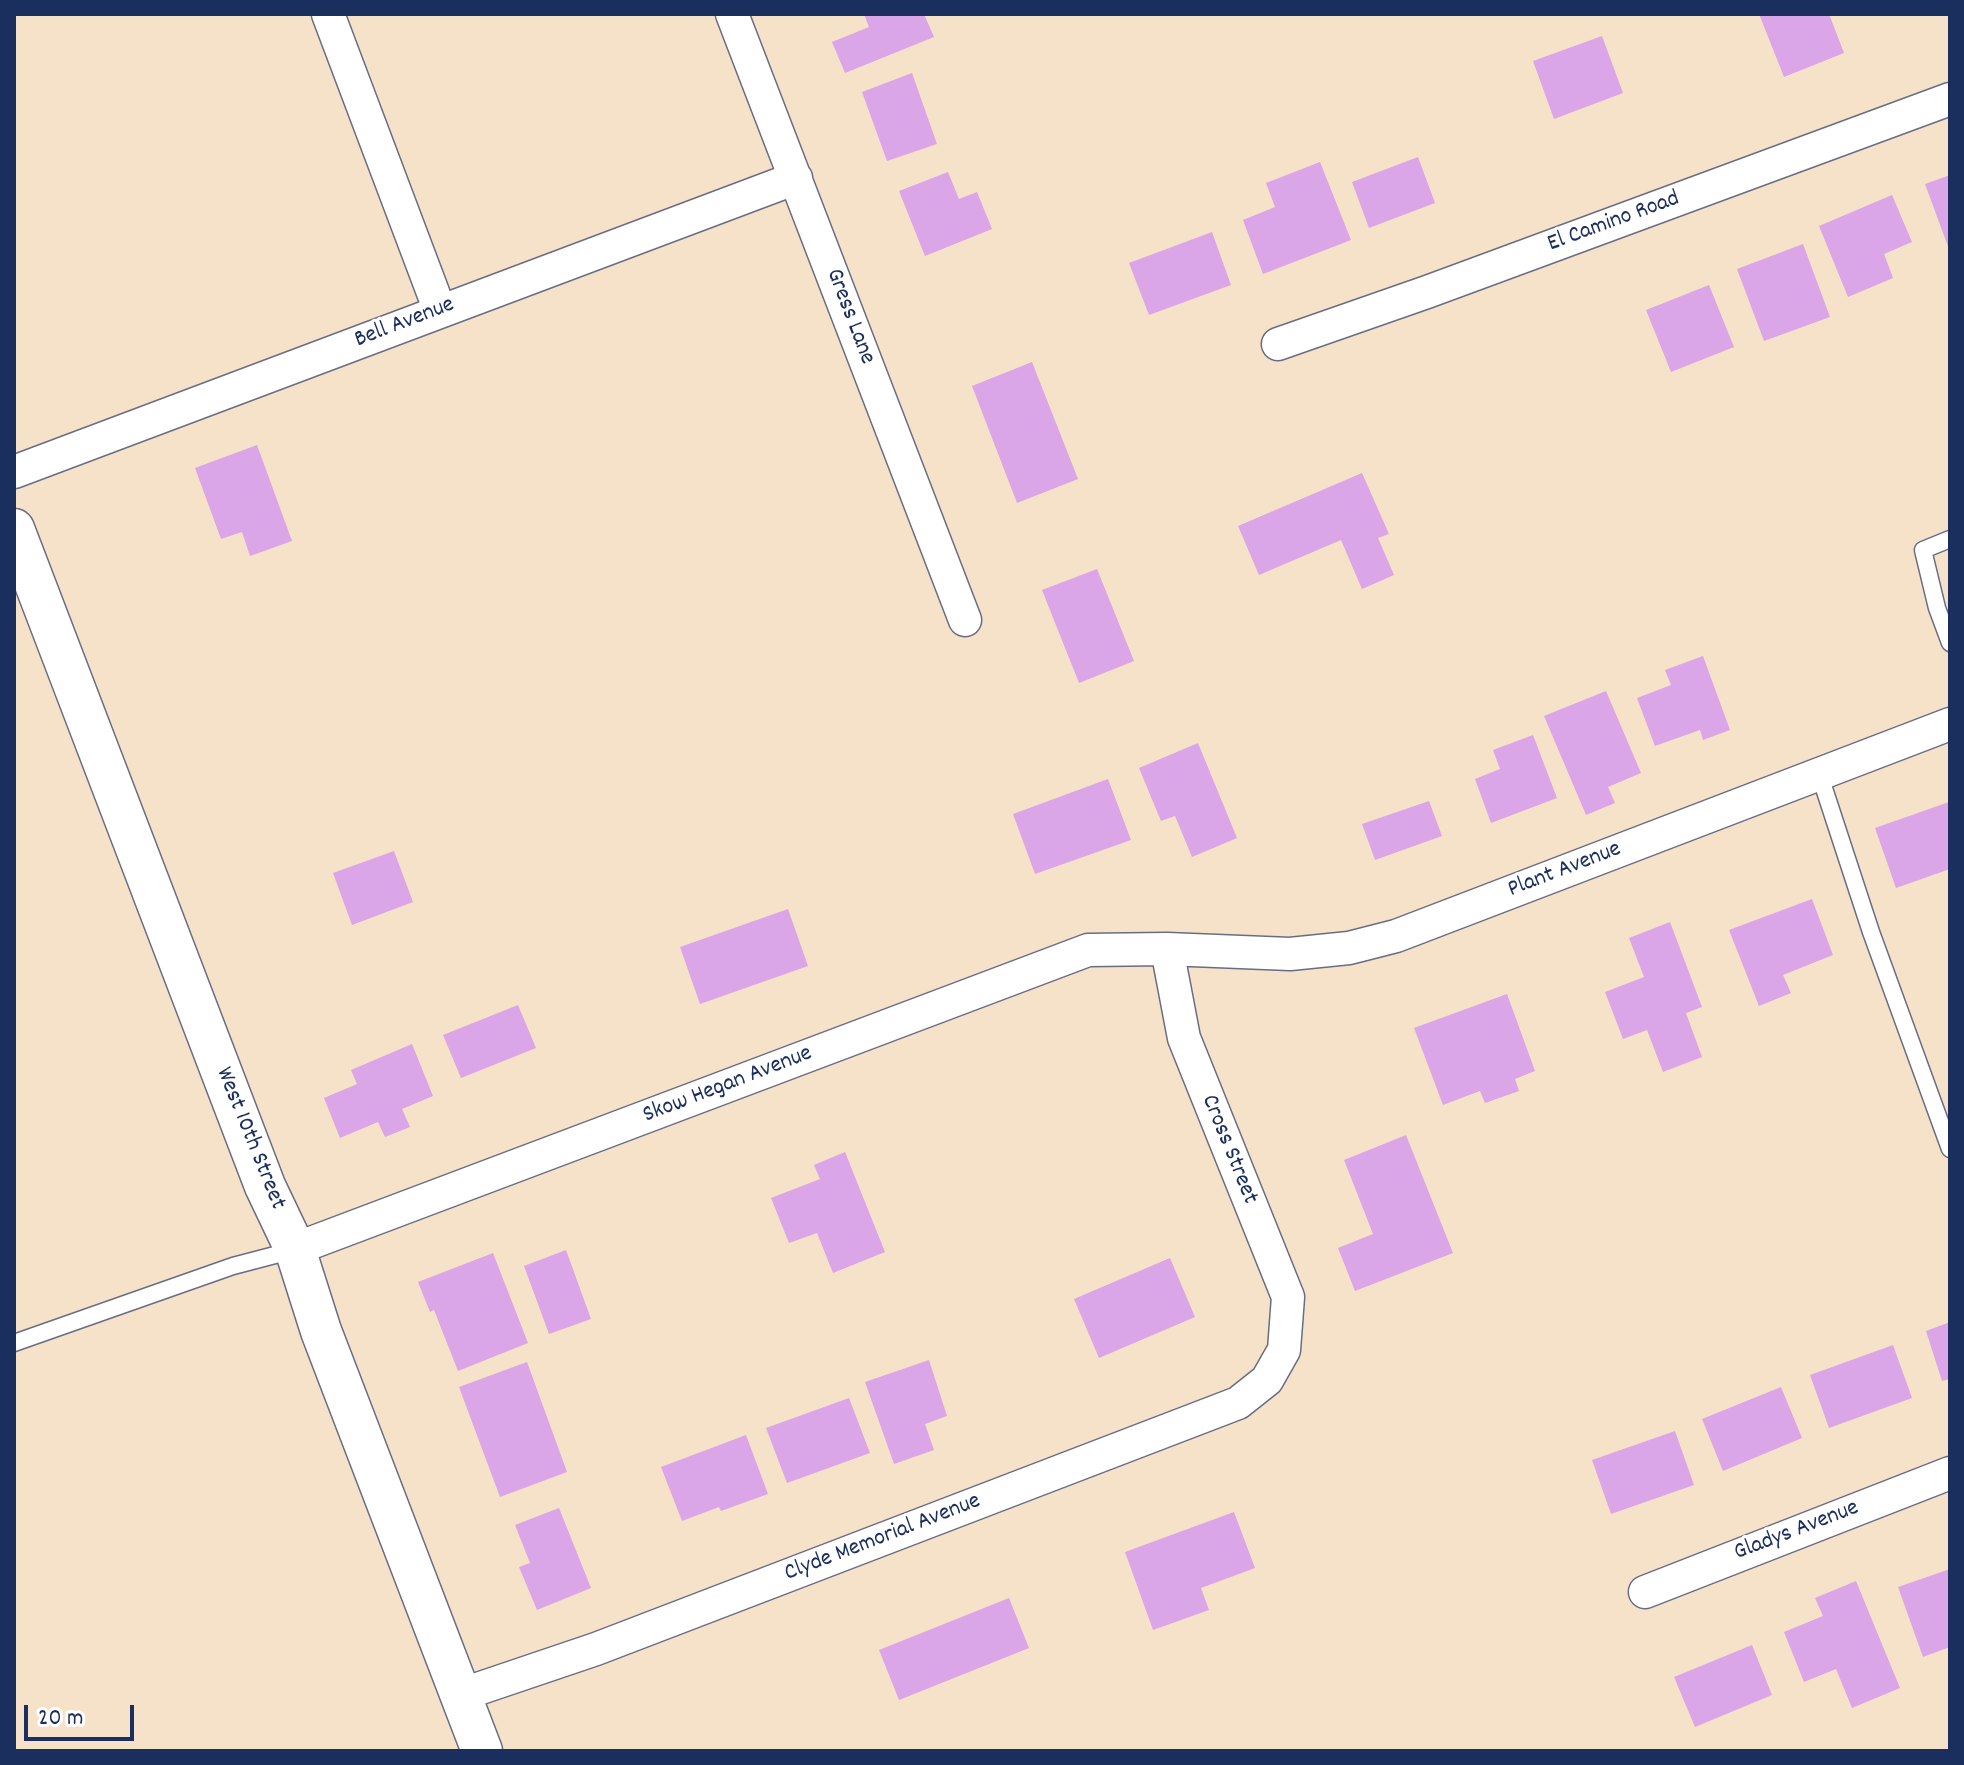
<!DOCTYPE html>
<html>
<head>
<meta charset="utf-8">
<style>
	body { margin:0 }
	#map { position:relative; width:1964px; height:1765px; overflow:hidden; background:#f6e1c9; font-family:Dekko,sans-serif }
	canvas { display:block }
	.frame { position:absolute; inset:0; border:16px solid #1b2f5e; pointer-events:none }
	.scale { position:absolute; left:24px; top:1705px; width:110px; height:36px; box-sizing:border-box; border:4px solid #1b2f5e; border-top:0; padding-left:10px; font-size:24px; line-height:28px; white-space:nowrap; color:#1b2f5e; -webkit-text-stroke:6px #fff; paint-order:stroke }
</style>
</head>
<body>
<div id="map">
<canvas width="1964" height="1765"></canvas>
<div class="frame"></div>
<div class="scale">20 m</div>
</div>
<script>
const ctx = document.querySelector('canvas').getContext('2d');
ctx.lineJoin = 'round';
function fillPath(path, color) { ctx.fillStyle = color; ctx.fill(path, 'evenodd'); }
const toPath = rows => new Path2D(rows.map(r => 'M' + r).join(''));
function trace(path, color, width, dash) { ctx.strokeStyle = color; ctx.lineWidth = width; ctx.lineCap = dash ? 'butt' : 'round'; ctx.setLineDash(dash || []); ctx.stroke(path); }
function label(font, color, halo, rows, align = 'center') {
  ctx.font = font + ' Dekko,sans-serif'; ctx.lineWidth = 6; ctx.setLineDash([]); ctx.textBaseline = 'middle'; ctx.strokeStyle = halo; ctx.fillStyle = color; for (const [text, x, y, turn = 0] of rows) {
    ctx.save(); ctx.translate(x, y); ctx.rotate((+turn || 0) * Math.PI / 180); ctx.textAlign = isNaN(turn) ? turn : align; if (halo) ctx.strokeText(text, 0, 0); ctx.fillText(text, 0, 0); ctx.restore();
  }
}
fillPath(toPath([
	[864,14,924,14,934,37,845,73,832,42,869,27],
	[1759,14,1829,14,1844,53,1784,77],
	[1602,36,1623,93,1554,119,1533,61],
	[912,73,937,144,887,161,862,92],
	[1418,157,1435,203,1369,228,1352,182],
	[1320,162,1351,240,1263,274,1243,220,1275,207,1266,183],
	[948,172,959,199,977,192,992,229,925,256,899,191],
	[1950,175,1950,252,1925,184],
	[1892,195,1912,242,1884,254,1893,278,1848,297,1819,226],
	[1212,232,1231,285,1149,315,1129,263],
	[1803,244,1830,317,1764,341,1737,269],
	[1709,285,1734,347,1671,372,1646,310],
	[1032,362,1078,479,1017,503,972,386],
	[257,445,292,541,250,556,242,532,221,539,195,468],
	[1362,473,1389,534,1378,538,1394,575,1362,589,1341,540,1259,575,1238,526],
	[1097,569,1134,661,1079,683,1042,590],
	[1703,656,1730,730,1703,740,1700,730,1655,746,1637,698,1671,685,1665,670],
	[1606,691,1641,773,1608,787,1615,803,1586,815,1544,716],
	[1533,735,1557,798,1491,823,1475,779,1500,769,1493,750],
	[1198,743,1237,838,1192,857,1175,816,1161,821,1139,768],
	[1108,779,1131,840,1035,874,1013,814],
	[1429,801,1442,836,1375,860,1362,824],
	[1949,802,1950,869,1896,888,1875,828],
	[394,851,413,902,352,925,333,873],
	[1812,899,1833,955,1783,975,1791,993,1759,1006,1729,930],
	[788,909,808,966,700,1004,680,947],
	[1670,922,1702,1007,1686,1013,1702,1057,1663,1072,1647,1030,1623,1039,1605,992,1644,977,1629,938],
	[1507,994,1535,1071,1515,1079,1519,1091,1485,1103,1480,1091,1443,1105,1414,1028],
	[518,1005,536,1048,461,1078,443,1035],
	[412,1044,433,1096,402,1109,410,1127,385,1137,378,1122,340,1138,324,1098,357,1084,351,1070],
	[1406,1135,1453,1253,1355,1291,1338,1248,1373,1234,1344,1160],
	[845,1152,885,1252,833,1273,817,1233,789,1243,771,1198,820,1179,814,1165],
	[566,1250,591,1319,549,1334,524,1266],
	[493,1253,528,1343,458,1371,434,1310,430,1312,418,1282],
	[1170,1258,1195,1317,1099,1358,1074,1299],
	[1950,1322,1950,1379,1942,1381,1926,1331],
	[1893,1345,1912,1398,1829,1428,1810,1375],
	[929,1360,947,1416,925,1424,934,1450,894,1464,865,1382],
	[527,1362,567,1472,500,1497,459,1387],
	[1781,1387,1802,1438,1723,1471,1702,1419],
	[849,1398,870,1453,787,1483,766,1428],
	[1675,1431,1694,1485,1611,1514,1592,1460],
	[746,1435,768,1494,721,1511,719,1507,682,1521,661,1467],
	[559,1508,591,1588,537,1610,519,1567,530,1563,515,1525],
	[1234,1512,1255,1568,1201,1588,1209,1610,1153,1630,1125,1552],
	[1950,1569,1950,1647,1923,1657,1898,1587],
	[1856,1581,1900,1688,1852,1708,1836,1669,1804,1682,1784,1632,1823,1616,1815,1598],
	[1009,1598,1029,1648,899,1700,879,1650],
	[1752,1645,1772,1695,1695,1727,1674,1677]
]), '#daa6e7');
const service = toPath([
	[1950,539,1923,550,1937,608,1950,643],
	[1819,773,1871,932,1950,1149],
	[14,1343,233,1266,294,1250]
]);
const minor = toPath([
	[328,14,440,311],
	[732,14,965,620],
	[1278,344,1427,292,1950,99],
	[14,472,796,178],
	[295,1249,1088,950,1167,949,1290,954,1349,948,1396,936,1950,724],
	[1645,1592,1950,1473],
	[460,1695,596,1649,1238,1403,1267,1380,1284,1350,1288,1297,1184,1038,1167,949]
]);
const tertiary = toPath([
	[14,529,265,1186,295,1249,321,1331,482,1751]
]);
trace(service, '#686d83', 19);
trace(minor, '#686d83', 35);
trace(tertiary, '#686d83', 43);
trace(service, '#fff', 16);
trace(minor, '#fff', 32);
trace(tertiary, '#fff', 40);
label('24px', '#1b2f5e', '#fff', [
	["El Camino Road",1614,223,-20],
	["Gress Lane",849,317,69],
	["Bell Avenue",405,324,-21],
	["Plant Avenue",1565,871,-21],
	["Skow Hegan Avenue",728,1086,-21],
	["West 10th Street",249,1139,68],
	["Cross Street",1228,1150,68],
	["Gladys Avenue",1797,1532,-21],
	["Clyde Memorial Avenue",883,1539,-21]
]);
</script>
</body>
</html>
